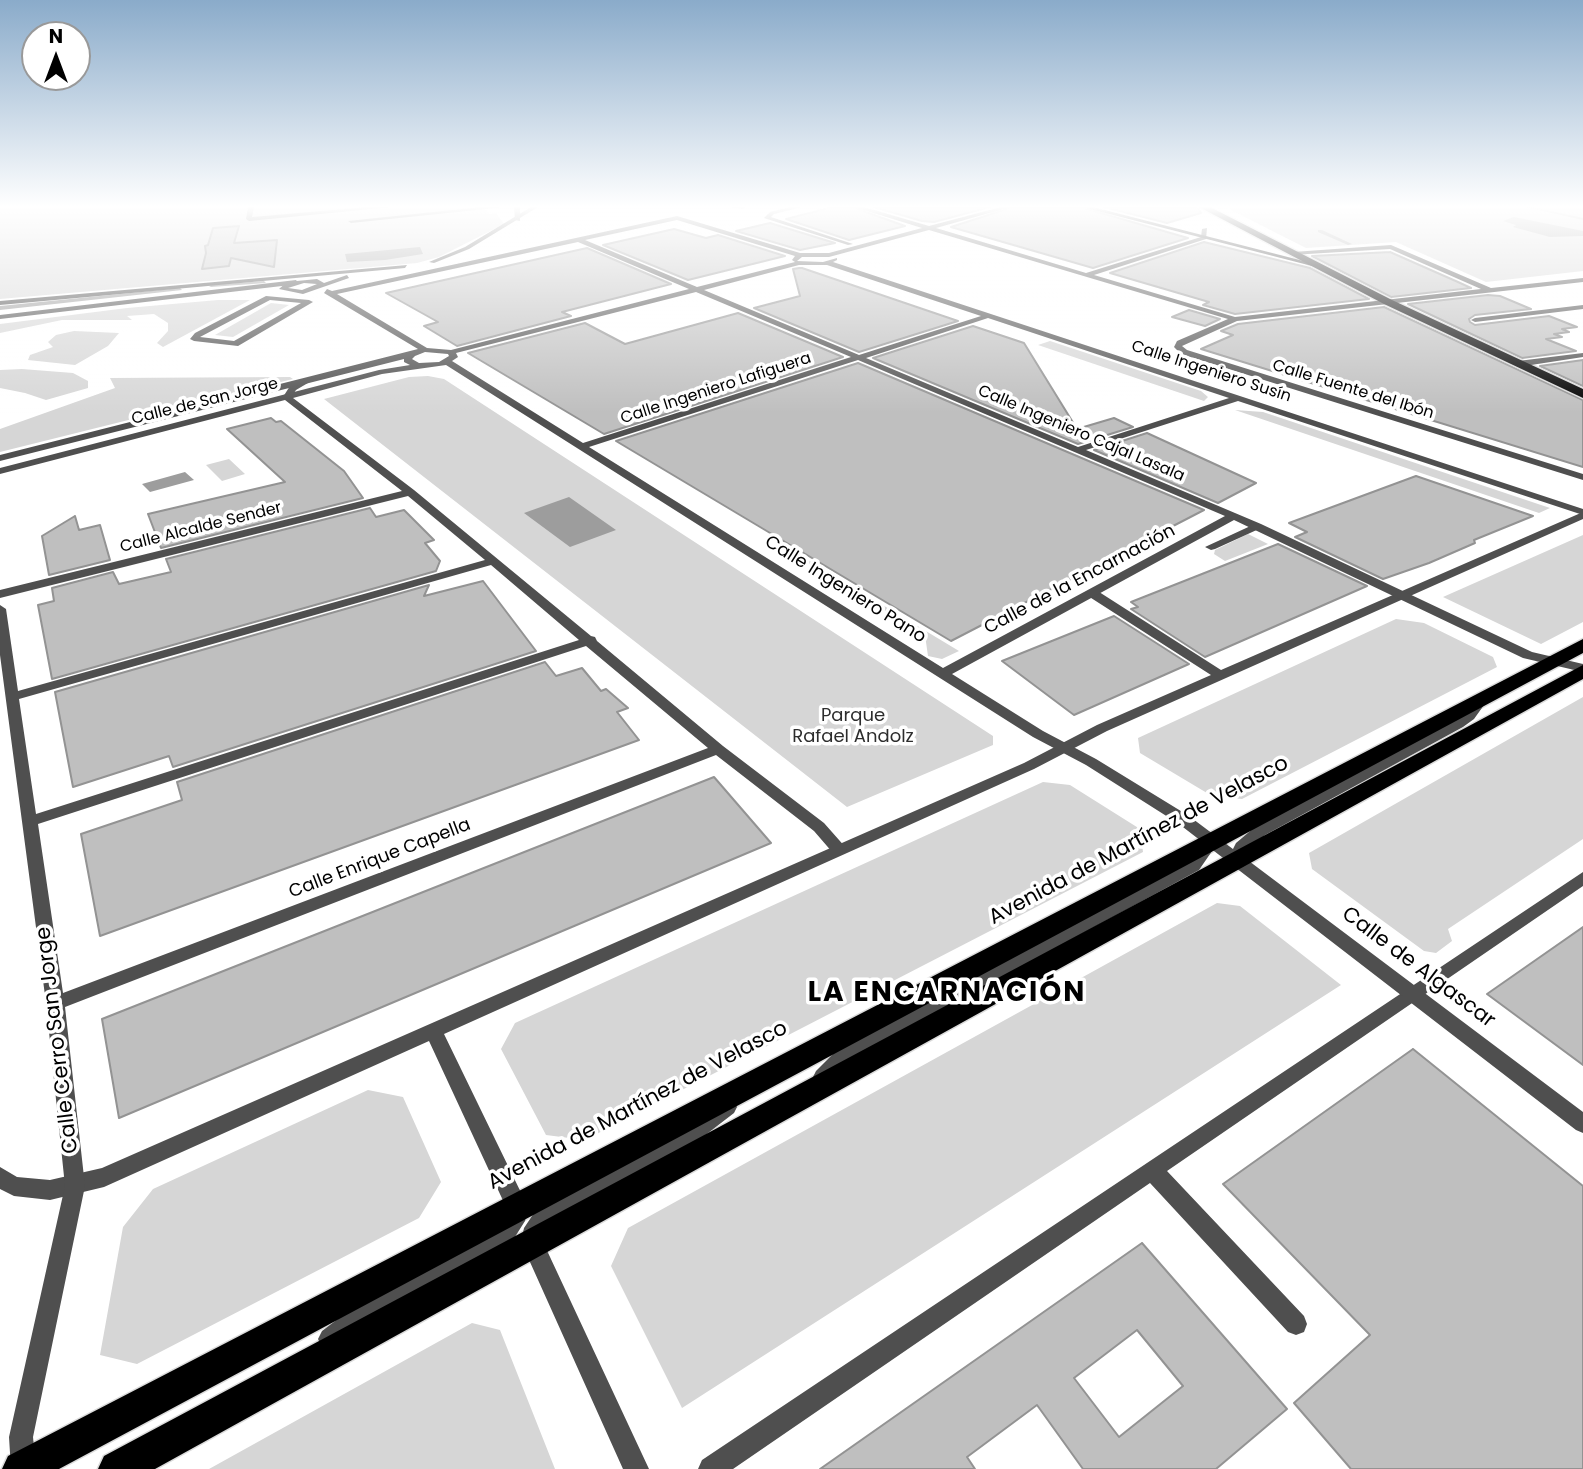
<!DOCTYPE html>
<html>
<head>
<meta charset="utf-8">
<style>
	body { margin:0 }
	#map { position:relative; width:1583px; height:1469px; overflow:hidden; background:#fff; font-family:Poppins,sans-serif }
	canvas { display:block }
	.north { position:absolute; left:21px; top:21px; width:70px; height:70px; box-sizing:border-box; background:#fff; border:2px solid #999; border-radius:50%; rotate:0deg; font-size:19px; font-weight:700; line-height:28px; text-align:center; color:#000 }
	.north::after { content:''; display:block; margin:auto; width:24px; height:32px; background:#000; clip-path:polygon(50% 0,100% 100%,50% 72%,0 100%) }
</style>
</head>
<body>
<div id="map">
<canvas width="1583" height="1469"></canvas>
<div class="north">N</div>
</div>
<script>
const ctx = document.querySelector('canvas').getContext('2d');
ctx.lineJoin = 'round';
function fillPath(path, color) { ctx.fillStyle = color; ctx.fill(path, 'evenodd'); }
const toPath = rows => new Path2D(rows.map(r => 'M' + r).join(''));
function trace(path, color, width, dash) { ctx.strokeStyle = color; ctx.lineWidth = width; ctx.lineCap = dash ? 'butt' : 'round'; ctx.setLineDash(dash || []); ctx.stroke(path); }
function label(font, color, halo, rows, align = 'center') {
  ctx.font = font + ' Poppins,sans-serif'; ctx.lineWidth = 7; ctx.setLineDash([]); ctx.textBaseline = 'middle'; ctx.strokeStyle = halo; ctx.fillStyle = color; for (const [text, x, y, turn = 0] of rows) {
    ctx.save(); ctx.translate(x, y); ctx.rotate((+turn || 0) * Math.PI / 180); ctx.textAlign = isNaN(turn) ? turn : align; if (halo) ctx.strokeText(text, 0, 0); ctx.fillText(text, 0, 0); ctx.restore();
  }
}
fillPath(toPath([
	[0,207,484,207,489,214,496,213,504,224,439,257,417,263,0,299],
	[1225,207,1583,207,1583,271,1486,282,1396,242,1306,248],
	[218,300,250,300,163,347,157,343,168,331,168,323,154,314,127,316,132,320,62,320,0,333,0,324,127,308],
	[271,303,289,305,233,337,215,335],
	[74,331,119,333,108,346,75,365,28,360,30,355,53,347,48,342,56,335],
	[1050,341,1201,391,1208,397,1204,401,1038,345],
	[22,369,73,373,88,381,88,388,46,400,25,393,0,388,0,370],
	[428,376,444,379,993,736,993,745,847,807,324,399,409,377],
	[290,377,293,379,0,452,0,429,115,388,110,378],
	[1235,410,1263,412,1550,508,1539,513],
	[229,459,245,474,222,481,206,465],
	[1248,534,1268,544,1225,561,1214,554,1215,550],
	[1583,535,1583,622,1541,644,1443,597],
	[793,551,959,651,942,659,928,656,925,635,789,552],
	[1396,619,1424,623,1493,657,1497,667,1242,799,1212,796,1140,753,1138,738],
	[1583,697,1583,839,1448,929,1452,941,1436,953,1424,951,1312,869,1309,853],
	[1043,782,1070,785,1140,829,1143,852,585,1140,546,1135,501,1049,515,1023],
	[1217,903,1240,906,1341,985,682,1408,611,1266,628,1228],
	[368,1090,403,1097,441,1182,419,1218,137,1364,100,1355,123,1227,153,1189],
	[472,1323,500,1330,555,1469,209,1469]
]), '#d6d6d6');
fillPath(toPath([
	[1514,217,1583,231,1583,236,1550,237,1513,227,1516,225,1503,221],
	[420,247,423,254,385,260,347,262,345,254],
	[185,472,194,480,150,492,142,484],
	[569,497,616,530,570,547,524,513]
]), '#9d9d9d');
fillPath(toPath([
	[1525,207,1533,207,1583,218,1583,220,1525,207],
	[1318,230,1322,230,1352,244,1348,245,1318,232,1318,230],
	[264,281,266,283,211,287,209,286,211,285,264,281],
	[180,288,182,290,0,310,0,306,180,288]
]), '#9d9d9d');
const building = toPath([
	[833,207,852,207,905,226,849,240,786,219,833,207],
	[874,207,990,207,934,222,922,221,874,207],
	[1013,207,1080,207,1188,238,1093,268,951,227,1013,207],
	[1104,207,1197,207,1201,213,1167,223,1104,207],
	[770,223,835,243,800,250,736,231,770,223],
	[239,226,234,243,277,240,274,267,231,258,229,266,202,269,206,253,205,246,208,245,213,228,239,226],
	[674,229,706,238,718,235,785,256,688,280,603,245,674,229],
	[1204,242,1310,268,1369,299,1235,314,1203,305,1209,302,1110,273,1204,242],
	[587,248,671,284,562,312,571,316,457,346,424,326,438,322,386,293,587,248],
	[1390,252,1458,282,1471,288,1391,297,1312,256,1390,252],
	[799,268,802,268,958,321,859,352,754,308,800,296,793,269,799,268],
	[1488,295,1500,296,1531,309,1475,315,1469,319,1470,322,1475,325,1549,316,1577,327,1562,329,1569,332,1554,334,1562,337,1546,339,1576,351,1522,358,1408,304,1488,295],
	[1384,307,1583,400,1583,467,1201,349,1233,335,1221,331,1238,324,1384,307],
	[1189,310,1220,319,1205,326,1172,317,1189,310],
	[738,313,843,357,604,434,468,353,585,323,625,344,738,313],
	[973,326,1024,343,1077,429,1114,418,1133,427,1078,444,873,358,973,326],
	[1583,360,1583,386,1540,366,1583,360],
	[858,363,1204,510,951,641,616,441,858,363],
	[271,418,276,422,281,421,344,471,363,498,161,548,148,514,285,482,227,429,271,418],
	[1147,433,1256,483,1218,503,1094,450,1147,433],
	[1416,476,1533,516,1474,540,1475,543,1429,563,1383,579,1295,537,1307,532,1289,523,1416,476],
	[370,508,376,517,404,510,434,540,425,543,440,561,436,571,52,679,38,605,54,601,52,588,113,572,119,584,171,572,166,559,370,508],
	[75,516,79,530,100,525,110,560,49,575,42,536,75,516],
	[1278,544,1367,586,1205,657,1131,609,1138,607,1131,602,1278,544],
	[483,581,536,651,173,767,169,756,73,787,55,692,429,585,424,596,483,581],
	[1114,616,1189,664,1074,715,1002,661,1114,616],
	[545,662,556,676,582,668,601,691,606,689,628,708,617,712,639,740,100,936,81,834,182,800,177,782,545,662],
	[714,777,771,843,119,1118,102,1019,714,777],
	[1583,927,1583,1065,1487,994,1583,927],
	[1413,1049,1583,1186,1583,1469,1351,1469,1294,1403,1370,1335,1223,1184,1413,1049],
	[1142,1243,1287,1409,1216,1469,1083,1469,1037,1405,967,1457,975,1469,820,1469,1142,1243],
	[1137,1330,1183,1386,1119,1437,1074,1378,1137,1330]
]);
fillPath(building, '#bfbfbf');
trace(building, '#939393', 2);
const highway = toPath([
	[1199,207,1210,207,1392,300,1583,389,1583,398,1384,304,1199,207],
	[1583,639,1583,653,59,1469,2,1469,8,1456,1583,639],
	[1583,665,1583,679,155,1469,98,1469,104,1456,1583,665]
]);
trace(highway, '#dbdbdb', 3);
fillPath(toPath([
	[248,207,254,207,252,217,367,207,392,207,249,221,246,219,248,207],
	[481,207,505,207,351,223,348,221,481,207],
	[514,207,520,207,520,221,515,220,514,207],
	[296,280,299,284,0,319,0,315,296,280],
	[266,296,309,300,313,302,238,346,194,341,190,339,195,333,266,296],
	[270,300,301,303,234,341,200,337,270,300],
	[306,378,313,380,296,390,290,399,284,399,283,397,290,386,306,378],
	[1583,512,1583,519,1107,731,1034,769,444,1034,528,1207,525,1221,513,1240,383,1313,338,1347,330,1351,322,1347,318,1339,322,1331,367,1297,485,1234,497,1226,504,1217,506,1207,429,1041,104,1187,50,1200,14,1196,0,1189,0,1167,17,1177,50,1180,102,1168,1024,763,1097,725,1211,675,1088,596,1088,590,1096,590,1221,670,1583,512],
	[1257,523,1262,526,1261,528,1215,549,1211,550,1205,547,1257,523],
	[1482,694,1489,698,1474,719,1463,727,1265,835,1248,850,1242,863,1230,863,1228,859,1236,843,1255,827,1453,721,1464,713,1477,695,1482,694],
	[1211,836,1217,837,1219,841,1199,870,874,1047,853,1060,830,1083,823,1085,816,1083,813,1077,816,1071,839,1048,1187,862,1205,837,1211,836],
	[1583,872,1583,886,1167,1171,1304,1316,1307,1324,1304,1332,1296,1335,1288,1332,1150,1183,733,1469,698,1469,702,1460,1583,872],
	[727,1098,734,1101,737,1107,734,1113,695,1143,564,1216,552,1224,545,1233,543,1242,649,1469,623,1469,521,1242,524,1228,536,1210,548,1202,681,1131,720,1101,727,1098]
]), '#4f4f4f');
fillPath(toPath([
	[531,207,538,207,469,249,434,263,429,262,465,247,531,207],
	[727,207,746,207,743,209,727,207],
	[790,207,802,207,774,214,771,217,853,244,848,245,764,218,770,212,790,207],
	[854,207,864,207,929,226,1001,207,1011,207,936,228,1086,273,1201,237,1202,229,1207,228,1206,239,1094,275,1235,317,1481,289,1390,249,1291,255,1293,252,1391,245,1491,288,1583,278,1583,282,1237,321,1182,346,1187,350,1583,474,1583,480,1181,354,1174,347,1177,341,1228,319,929,230,829,257,802,257,797,261,823,262,837,258,837,260,833,262,1583,509,1583,515,1238,401,1086,450,1261,524,1532,652,1583,664,1583,672,1523,658,1234,520,952,674,1043,731,1096,759,1189,816,1583,1112,1583,1133,1576,1130,1179,824,1086,765,1033,737,446,365,382,374,293,398,414,490,591,636,595,637,597,641,723,746,824,823,847,849,845,853,833,853,814,831,716,755,65,1007,85,1186,33,1437,36,1468,11,1469,9,1437,65,1186,46,1003,0,655,0,605,6,609,18,691,485,560,408,496,0,598,0,590,402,491,285,400,0,474,0,468,379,370,410,365,404,362,404,359,0,461,0,455,418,349,324,293,327,289,332,291,677,216,800,253,829,253,922,228,854,207],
	[677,220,795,256,792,260,795,262,697,287,585,240,677,220],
	[578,242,689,289,451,350,427,348,337,294,578,242],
	[799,265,827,265,981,316,859,355,704,290,799,265],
	[696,292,851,357,583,443,452,361,458,357,456,353,696,292],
	[988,318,1229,398,1078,447,866,358,988,318],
	[425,352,448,354,449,356,439,362,419,363,412,359,415,356,425,352],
	[858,360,1225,516,943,668,589,447,858,360],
	[491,565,579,640,36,814,19,699,491,565],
	[586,646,708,748,63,993,38,824,586,646],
	[407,265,405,268,0,305,0,301,407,265],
	[347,275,349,278,303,294,279,289,287,282,317,279,324,283,347,275],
	[304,283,317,284,302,290,288,288,304,283],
	[1583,305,1583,309,1475,322,1471,320,1475,318,1583,305],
	[1583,353,1583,357,1518,367,1514,364,1518,361,1583,353]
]), '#4f4f4f');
fillPath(toPath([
	[1082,207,1093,207,1319,265,1316,267,1082,207]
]), '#1c1c1c');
fillPath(highway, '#000');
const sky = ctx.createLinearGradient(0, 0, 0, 413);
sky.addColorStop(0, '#8aabca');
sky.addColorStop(0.5, '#fff');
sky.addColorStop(1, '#ffffff00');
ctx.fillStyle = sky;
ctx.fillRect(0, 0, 1583, 413);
label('16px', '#000', '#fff', [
	["Calle Ingeniero Susín",1211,372,18],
	["Calle Ingeniero Lafiguera",716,389,-18],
	["Calle Fuente del Ibón",1353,390,17],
	["Calle de San Jorge",205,402,-14],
	["Calle Ingeniero Cajal Lasala",1081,434,23],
	["Calle Alcalde Sender",201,528,-14]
]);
label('18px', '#000', '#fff', [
	["Calle de la Encarnación",1080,580,-28],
	["Calle Ingeniero Pano",845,590,32],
	["Calle Enrique Capella",380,859,-21]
]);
label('18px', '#2d2d2d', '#fff', [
	["Parque",853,716],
	["Rafael Andolz",853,737]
]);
label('21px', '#000', '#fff', [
	["Avenida de Martínez de Velasco",1139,841,-28],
	["Calle de Algascar",1418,968,37],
	["Calle Cerro San Jorge",58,1040,-97],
	["Avenida de Martínez de Velasco",638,1106,-28]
]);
ctx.letterSpacing = '2px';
label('bold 28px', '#000', '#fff', [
	["LA ENCARNACIÓN",947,994]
]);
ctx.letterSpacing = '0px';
</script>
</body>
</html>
